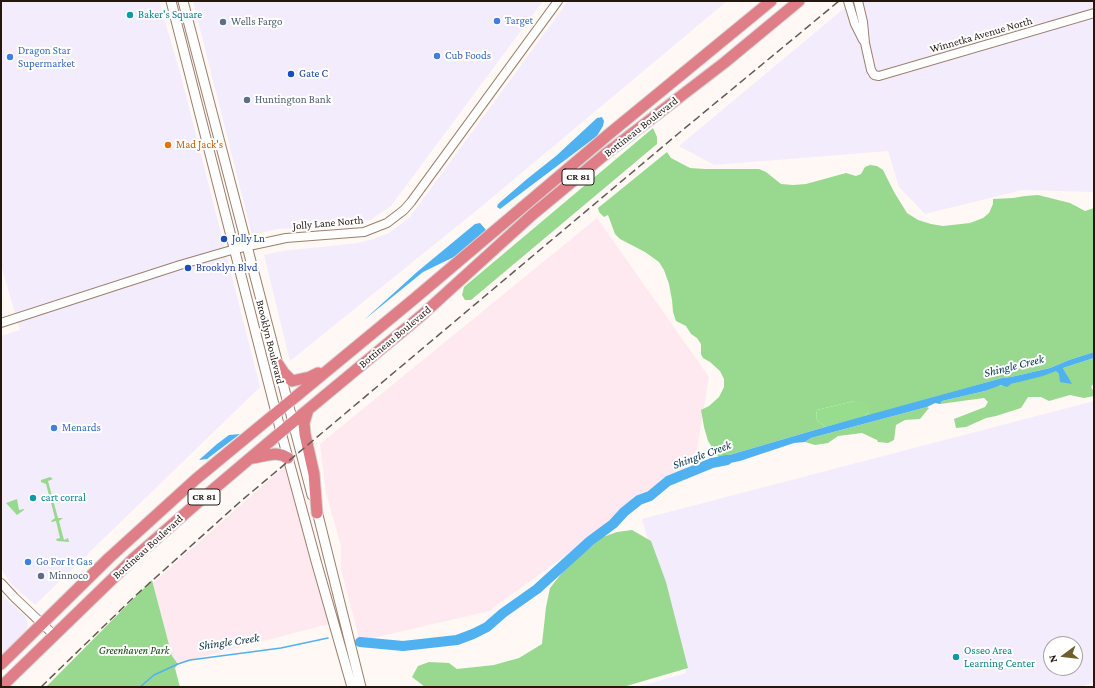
<!DOCTYPE html>
<html>
<head>
<meta charset="utf-8">
<style>
	body { margin:0 }
	#map { position:relative; width:1095px; height:688px; overflow:hidden; background:#fff8f4; font-family:"Crimson Pro",serif }
	canvas { display:block }
	.frame { position:absolute; inset:0; border:2px solid #231710; pointer-events:none }
	.north { position:absolute; left:1043px; top:636px; width:40px; height:40px; box-sizing:border-box; background:#fff; border:1px solid #a7a29f; border-radius:50%; rotate:255deg; font-size:11px; font-weight:700; line-height:16px; text-align:center; color:#231710 }
	.north::after { content:''; display:block; margin:auto; width:14px; height:18px; background:#6e5f2c; clip-path:polygon(50% 0,100% 100%,50% 72%,0 100%) }
</style>
</head>
<body>
<div id="map">
<canvas width="1095" height="688"></canvas>
<div class="frame"></div>
<div class="north">N</div>
</div>
<script>
const ctx = document.querySelector('canvas').getContext('2d');
ctx.lineJoin = 'round';
function fillPath(path, color) { ctx.fillStyle = color; ctx.fill(path, 'evenodd'); }
const toPath = rows => new Path2D(rows.map(r => 'M' + r).join(''));
function trace(path, color, width, dash) { ctx.strokeStyle = color; ctx.lineWidth = width; ctx.lineCap = dash ? 'butt' : 'round'; ctx.setLineDash(dash || []); ctx.stroke(path); }
function label(font, color, halo, rows, align = 'center') {
  ctx.font = font + ' "Crimson Pro",serif'; ctx.lineWidth = 4; ctx.setLineDash([]); ctx.textBaseline = 'middle'; ctx.strokeStyle = halo; ctx.fillStyle = color; for (const [text, x, y, turn = 0] of rows) {
    ctx.save(); ctx.translate(x, y); ctx.rotate((+turn || 0) * Math.PI / 180); ctx.textAlign = isNaN(turn) ? turn : align; if (halo) ctx.strokeText(text, 0, 0); ctx.fillText(text, 0, 0); ctx.restore();
  }
}
fillPath(toPath([
	[7,1,159,1,181,76,260,387,35,605,10,583,1,568,1,336,20,330,1,265,1,2],
	[193,1,543,1,391,206,370,220,337,226,277,229,252,235],
	[568,1,727,1,482,206,290,361,264,255,282,251,358,243,373,239,389,233,410,217],
	[853,1,1094,1,1094,192,1022,190,925,214,899,187,888,151,714,165,679,146],
	[1094,401,1094,683,1080,687,637,687,686,673,642,519],
	[1051,644,1075,644,1075,668,1051,668],
	[1,594,26,617,28,625,26,632,1,655]
]), '#f3ecfd');
fillPath(toPath([
	[597,218,709,377,695,461,489,611,360,641,341,569,341,546,326,493,320,444],
	[287,464,329,624,174,664,153,583]
]), '#fee9f0');
fillPath(toPath([
	[653,128,657,137,657,144,471,300,465,300,462,295,464,287],
	[667,152,671,158,690,168,705,169,759,169,766,172,781,184,793,185,806,184,846,173,856,176,861,174,865,167,870,165,877,166,883,170,894,192,907,213,918,220,931,224,943,226,970,223,983,218,989,213,993,204,993,199,1013,198,1025,196,1038,195,1070,203,1085,211,1094,208,1094,352,1069,360,1050,368,1011,377,1002,378,864,417,869,412,854,401,817,410,816,419,825,427,719,458,708,441,704,427,701,410,709,406,719,397,724,387,724,379,720,371,710,362,703,358,701,354,701,344,697,338,691,334,686,326,676,321,673,312,672,300,669,284,664,270,659,262,645,252,620,239,615,234,608,215,604,217,599,212,598,208],
	[1094,358,1094,383,1091,387,1094,392,1094,396,1084,398,1070,395,1049,401,1041,397,1028,397,1021,408,996,416,986,418,966,427,956,428,954,419,985,407,988,402,984,398,940,404,942,401,985,391,996,386,1011,384,1056,370,1059,374,1067,375,1063,368],
	[927,407,929,408,920,419,905,420,896,425,894,440,888,443,878,442,877,440,862,433,838,436,828,443,815,445,805,442,811,438],
	[50,477,53,479,48,481,58,518,63,518,59,521,64,540,68,538,69,542,57,541,56,539,60,538,56,521,52,522,51,521,55,518,46,484,41,482,41,480],
	[17,499,19,510,24,509,24,510,17,515,6,503],
	[632,530,651,541,666,582,688,668,623,687,425,687,412,677,418,666,429,662,449,663,457,669,494,665,519,658,542,644,546,607,550,588,569,564,603,537,617,532],
	[152,580,172,656,178,664,175,668,180,687,46,687]
]), '#98d98f');
fillPath(toPath([
	[854,401,866,402,870,406,869,412,864,417,825,427,816,419,817,410]
]), '#97dd8d');
fillPath(toPath([
	[602,117,604,121,603,126,597,136,500,209,497,207,498,204,527,179,556,156,597,118],
	[480,223,486,230,456,256,423,272,364,320,417,272,475,224],
	[1094,352,1094,358,1063,368,1072,384,1060,382,1059,374,1056,371,1043,376,1011,384,1007,387,1001,385,985,391,942,401,940,404,935,403,927,407,811,438,805,442,794,443,740,461,720,465,712,461,719,458,825,427,1002,378,1011,377,1050,368,1069,360],
	[240,434,207,459,199,460,217,444,229,435]
]), '#50b1f1');
trace(toPath([
	[140,687,154,675,178,664,190,660,281,648,328,638]
]), '#50b1f1', 1.5);
trace(toPath([
	[360,642,403,646,457,640,473,634,487,627,503,613,537,589,590,541,613,524,624,512,639,500,650,496,668,481,712,463,727,460]
]), '#50b1f1', 10);
const tertiary = toPath([
	[848,1,855,24,863,40],
	[858,1,863,22,865,43,871,70,874,75,879,76,1094,13],
	[1,323,180,265,235,249,286,238,364,232,387,223,404,210,411,202,558,1],
	[1,583,14,597,54,635]
]);
const secondary = toPath([
	[171,1,281,432,316,561,352,687],
	[183,1,312,495],
	[316,507,361,687]
]);
const trunk = toPath([
	[278,364,284,373,292,381,310,377,318,373],
	[308,410,304,423,305,434,314,474,317,513],
	[253,458,268,455,275,454,282,455,288,458],
	[1,664,109,558,196,479,414,299,609,134,771,1],
	[1,687,134,558,196,504,281,432,422,315,532,215,608,152,724,63,799,1]
]);
trace(tertiary, '#9d7f6c', 10);
trace(secondary, '#9d7f6c', 11);
trace(trunk, '#d7d5d4', 13);
trace(tertiary, '#fff', 8);
trace(secondary, '#fff', 9);
trace(trunk, '#e07e88', 11);
trace(toPath([
	[41,687,134,597,241,501,679,133,839,1]
]), '#665b55', 1.5, [8, 4]);
for (const [x, y, r, color] of [
	[130,15,4,"#0f9aa8"],
	[497,21,4,"#3f7fe0"],
	[223,22,4,"#5c6f8a"],
	[437,56,4,"#3f7fe0"],
	[10,57,4,"#3f7fe0"],
	[291,74,4,"#1a4fb4"],
	[247,100,4,"#5c6f8a"],
	[168,145,4,"#e8710a"],
	[224,239,4,"#1a4fb4"],
	[188,268,4,"#1a4fb4"],
	[54,428,4,"#3f7fe0"],
	[33,498,4,"#0f9aa8"],
	[28,562,4,"#3f7fe0"],
	[41,576,4,"#5c6f8a"],
	[956,657,4,"#0f9aa8"]
]) { const dot = new Path2D(); dot.arc(x, y, r, 0, 2 * Math.PI); ctx.fillStyle = color; ctx.fill(dot); trace(dot, '#fff', 1.5); }
for (const [x, y, w] of [
	[578,177,32],
	[204,497,32]
]) { const box = new Path2D(); box.roundRect(x - w / 2, y - 8, w, 16, 3); ctx.fillStyle = '#fff'; ctx.fill(box); trace(box, '#231710', 1); }
label('bold 10px', '#231710', null, [
	["CR 81",578,177],
	["CR 81",204,497]
]);
label('11px', '#0d838f', '#fff', [
	["Baker's Square",138,15],
	["cart corral",41,498],
	["Osseo Area",964,651],
	["Learning Center",964,664]
], 'left');
label('11px', '#366cbe', '#fff', [
	["Target",505,21],
	["Dragon Star",18,51],
	["Supermarket",18,64],
	["Cub Foods",445,56],
	["Menards",62,428],
	["Go For It Gas",36,562]
], 'left');
label('11px', '#4e5e75', '#fff', [
	["Wells Fargo",231,22],
	["Huntington Bank",255,100],
	["Minnoco",49,576]
], 'left');
label('11px', '#231710', '#fff', [
	["Winnetka Avenue North",981,35,-16],
	["Bottineau Boulevard",641,127,-38],
	["Jolly Lane North",328,223,-5],
	["Bottineau Boulevard",395,337,-40],
	["Brooklyn Boulevard",270,342,76],
	["Bottineau Boulevard",148,547,-42]
]);
label('11px', '#164399', '#fff', [
	["Gate C",299,74],
	["Jolly Ln",232,239],
	["Brooklyn Blvd",196,268]
], 'left');
label('11px', '#c56008', '#fff', [
	["Mad Jack's",176,145]
], 'left');
label('italic 11px', '#13420c', '#fff', [
	["Greenhaven Park",134,651]
]);
label('italic 12px', '#07324b', '#fff', [
	["Shingle Creek",1014,366,-14],
	["Shingle Creek",702,455,-20],
	["Shingle Creek",229,642,-8]
]);
</script>
</body>
</html>
